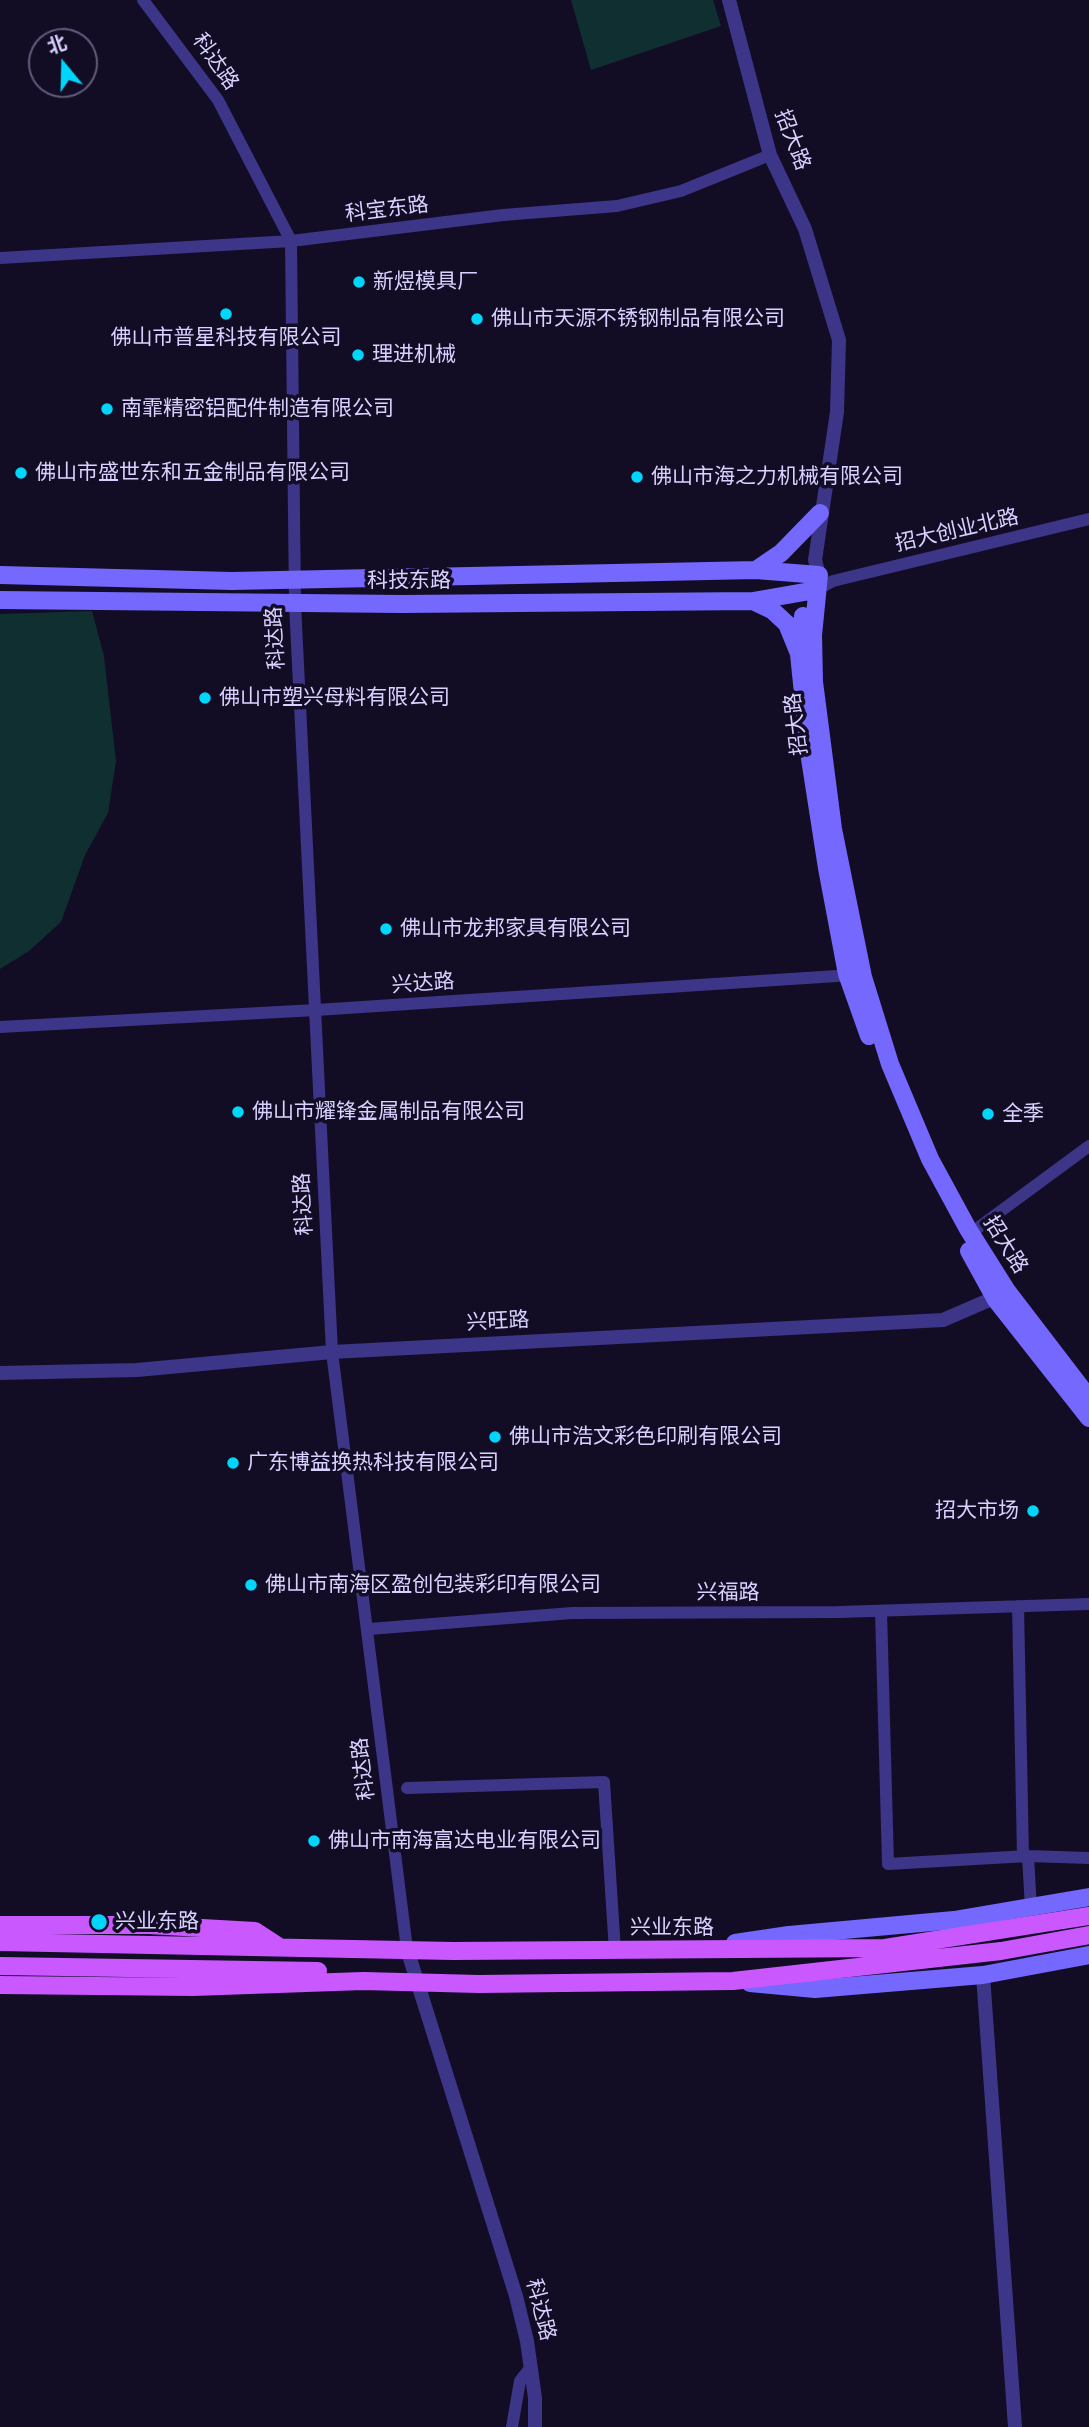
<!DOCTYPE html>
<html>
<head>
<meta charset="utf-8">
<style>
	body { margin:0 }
	#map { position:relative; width:1089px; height:2427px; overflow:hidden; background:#120d25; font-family:Arial,"Noto Sans SC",sans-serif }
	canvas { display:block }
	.north { position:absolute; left:28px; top:28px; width:70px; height:70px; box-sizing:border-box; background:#120d25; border:2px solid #625b7c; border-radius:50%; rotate:341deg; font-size:19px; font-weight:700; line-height:28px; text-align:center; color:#d9d1ff }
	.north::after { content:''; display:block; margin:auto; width:24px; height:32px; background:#00d6fc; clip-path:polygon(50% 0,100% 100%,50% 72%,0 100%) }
</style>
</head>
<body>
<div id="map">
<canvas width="1089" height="2427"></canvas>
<div class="north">北</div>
</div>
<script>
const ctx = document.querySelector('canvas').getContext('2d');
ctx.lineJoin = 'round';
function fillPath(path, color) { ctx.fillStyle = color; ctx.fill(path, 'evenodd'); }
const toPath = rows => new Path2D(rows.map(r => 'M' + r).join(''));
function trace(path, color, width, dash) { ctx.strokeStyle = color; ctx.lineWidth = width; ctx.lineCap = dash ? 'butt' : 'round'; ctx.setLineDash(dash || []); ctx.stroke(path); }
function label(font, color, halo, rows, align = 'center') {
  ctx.font = font + ' Arial,"Noto Sans SC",sans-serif'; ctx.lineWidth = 7; ctx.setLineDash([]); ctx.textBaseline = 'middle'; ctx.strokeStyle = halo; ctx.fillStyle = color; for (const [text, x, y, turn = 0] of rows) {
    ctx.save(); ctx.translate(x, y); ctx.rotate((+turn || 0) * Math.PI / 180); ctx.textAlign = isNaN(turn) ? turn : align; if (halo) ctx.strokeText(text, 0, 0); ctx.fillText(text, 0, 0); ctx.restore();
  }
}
fillPath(toPath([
	[571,0,713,0,721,26,591,70],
	[92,611,104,656,116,761,108,813,85,855,61,922,29,951,0,969,0,614]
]), '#102f30');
trace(toPath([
	[143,0,218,100,291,241,295,604,332,1352,407,1949],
	[0,258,291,241,503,215,617,206,681,191,770,155],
	[816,590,833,581,1089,519],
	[0,1027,316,1010,852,975],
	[971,1233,1089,1146],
	[1018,1606,1023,1857],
	[881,1611,888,1864,1028,1856,1031,1909],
	[369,1629,572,1613,839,1612,1089,1604],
	[407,1788,604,1782,615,1951],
	[1028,1856,1089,1858],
	[512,2427,520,2381,531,2367]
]), '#3c3588', 12);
trace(toPath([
	[729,0,770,155,805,229,839,340,837,412,815,560,819,575],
	[0,1373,137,1370,332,1352,943,1320,1003,1294],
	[407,1949,516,2296,527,2341,535,2398,535,2427],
	[983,1975,1015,2427]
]), '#3c3588', 14);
trace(toPath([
	[756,570,781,553,820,513],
	[0,575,232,581,756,570,819,575,813,635,814,682,833,829,863,977,890,1064,930,1159,968,1229,1007,1291,1089,1398],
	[0,600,402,604,753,601,816,590],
	[753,601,772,610,787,624,798,651],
	[803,616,799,654,809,752,827,868,847,974,869,1036],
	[969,1251,996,1300,1089,1418],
	[735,1943,789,1935,954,1920,1089,1897],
	[750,1983,815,1989,983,1975,1089,1955]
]), '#7468ff', 18);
trace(toPath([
	[0,1925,149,1925,255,1931,278,1946],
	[0,1942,453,1951,885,1948,1089,1916],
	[0,1966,318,1971],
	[0,1985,193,1987,363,1981,479,1984,733,1981,1001,1951,1089,1935]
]), '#ca58ff', 18);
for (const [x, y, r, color] of [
	[359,282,7,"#00d6fc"],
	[226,314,7,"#00d6fc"],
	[477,319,7,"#00d6fc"],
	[358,355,7,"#00d6fc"],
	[107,409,7,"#00d6fc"],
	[21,473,7,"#00d6fc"],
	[637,477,7,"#00d6fc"],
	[205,698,7,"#00d6fc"],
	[386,929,7,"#00d6fc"],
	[238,1112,7,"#00d6fc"],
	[988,1114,7,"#00d6fc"],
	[495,1437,7,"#00d6fc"],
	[233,1463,7,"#00d6fc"],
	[1033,1511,7,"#00d6fc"],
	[251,1585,7,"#00d6fc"],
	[314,1841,7,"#00d6fc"],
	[99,1922,9,"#00d6fc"]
]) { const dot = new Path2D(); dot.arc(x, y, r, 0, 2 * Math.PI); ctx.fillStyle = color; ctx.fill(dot); trace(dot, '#120d25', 2.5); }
label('21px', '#d9d1ff', '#120d25', [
	["科达路",215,62,55],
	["招大路",792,140,69],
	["科宝东路",387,210,-7],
	["招大创业北路",957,531,-13],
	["科技东路",409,581],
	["科达路",276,638,-93],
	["招大路",797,724,-97],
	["兴达路",423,984,-4],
	["科达路",304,1204,-93],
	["招大路",1005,1245,58],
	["兴旺路",498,1322,-3],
	["兴福路",728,1593],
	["科达路",364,1769,-97],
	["兴业东路",672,1928],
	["科达路",540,2310,76]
]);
label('21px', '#d9d1ff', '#120d25', [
	["新煜模具厂",373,282],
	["佛山市天源不锈钢制品有限公司",491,319],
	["佛山市普星科技有限公司",226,338,"center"],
	["理进机械",372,355],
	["南霏精密铝配件制造有限公司",121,409],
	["佛山市盛世东和五金制品有限公司",35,473],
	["佛山市海之力机械有限公司",651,477],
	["佛山市塑兴母料有限公司",219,698],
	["佛山市龙邦家具有限公司",400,929],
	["佛山市耀锋金属制品有限公司",252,1112],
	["全季",1002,1114],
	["佛山市浩文彩色印刷有限公司",509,1437],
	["广东博益换热科技有限公司",247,1463],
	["招大市场",1019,1511,"right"],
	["佛山市南海区盈创包装彩印有限公司",265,1585],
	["佛山市南海富达电业有限公司",328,1841],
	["兴业东路",115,1922]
], 'left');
</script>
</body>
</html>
